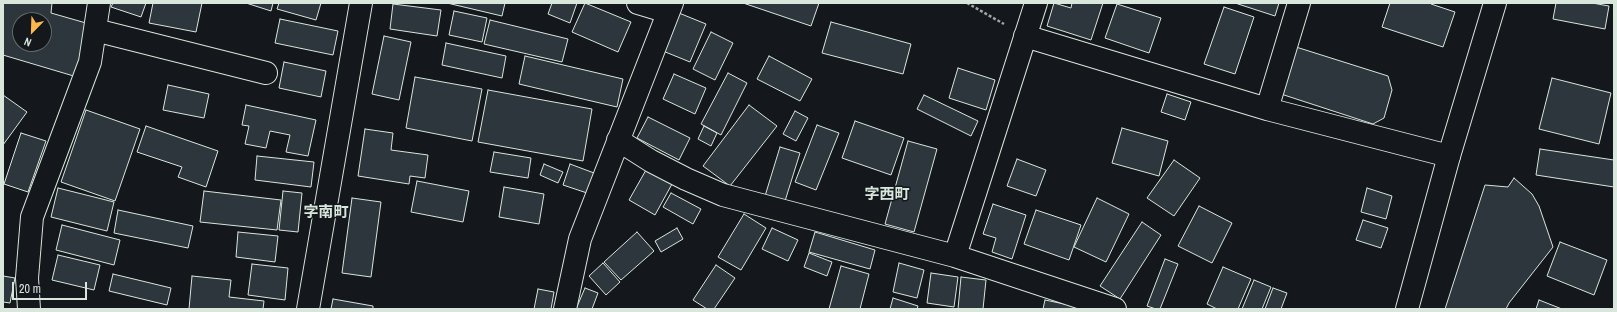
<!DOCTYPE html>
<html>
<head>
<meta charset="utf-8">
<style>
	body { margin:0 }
	#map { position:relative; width:1617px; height:312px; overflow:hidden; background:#14181c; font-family:"Archivo Narrow",sans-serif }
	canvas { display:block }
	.frame { position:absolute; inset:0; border:4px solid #d8e6dc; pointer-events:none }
	.north { position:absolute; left:12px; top:12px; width:40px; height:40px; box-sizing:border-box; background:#14181c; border:1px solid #626a69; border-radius:50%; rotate:203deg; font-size:11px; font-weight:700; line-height:16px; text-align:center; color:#d8e6dc }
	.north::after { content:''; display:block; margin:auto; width:14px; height:18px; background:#ffb74d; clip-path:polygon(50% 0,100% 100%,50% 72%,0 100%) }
	.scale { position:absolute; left:12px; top:282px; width:75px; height:18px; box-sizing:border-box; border:2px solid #d8e6dc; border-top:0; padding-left:5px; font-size:12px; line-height:14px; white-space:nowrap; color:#d8e6dc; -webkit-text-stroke:3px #14181c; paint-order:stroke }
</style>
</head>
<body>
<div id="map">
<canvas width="1617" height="312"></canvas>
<div class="frame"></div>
<div class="north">N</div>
<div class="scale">20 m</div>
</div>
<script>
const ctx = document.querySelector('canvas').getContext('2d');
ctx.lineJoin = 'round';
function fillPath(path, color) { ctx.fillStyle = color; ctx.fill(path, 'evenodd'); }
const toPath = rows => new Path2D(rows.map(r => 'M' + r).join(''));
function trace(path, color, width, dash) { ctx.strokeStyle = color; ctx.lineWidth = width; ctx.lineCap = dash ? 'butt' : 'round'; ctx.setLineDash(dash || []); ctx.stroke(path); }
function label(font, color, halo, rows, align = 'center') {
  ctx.font = font + ' "Archivo Narrow","Noto Sans JP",sans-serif'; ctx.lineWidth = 3; ctx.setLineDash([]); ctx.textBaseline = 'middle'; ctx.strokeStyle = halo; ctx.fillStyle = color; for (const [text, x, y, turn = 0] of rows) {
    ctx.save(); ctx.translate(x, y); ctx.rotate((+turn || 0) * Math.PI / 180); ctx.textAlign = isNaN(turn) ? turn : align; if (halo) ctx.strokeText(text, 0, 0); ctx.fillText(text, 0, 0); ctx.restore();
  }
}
const building = toPath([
	[3,3,52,3,51,13,93,25,77,77,3,55,3,3],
	[20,20,44,20,44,44,20,44,20,20],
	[113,3,146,3,141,17,111,7,113,3],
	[153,3,202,3,196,32,149,23,153,3],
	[246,3,273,3,271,11,246,3],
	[279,3,321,3,316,20,277,9,279,3],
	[447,3,505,3,502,16,447,3],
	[552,3,577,3,570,23,548,14,552,3],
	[585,3,631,22,618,52,572,32,585,3],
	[743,3,819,3,811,26,743,3],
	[1054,3,1071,8,1072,3,1103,3,1091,40,1047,26,1054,3],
	[1235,3,1279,3,1275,16,1235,3],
	[1390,3,1432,3,1431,4,1455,12,1443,47,1382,27,1390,3],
	[1556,3,1592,3,1609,6,1605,29,1553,19,1556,3],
	[393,4,441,10,437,36,390,29,393,4],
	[1117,4,1161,18,1149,53,1105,38,1117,4],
	[1224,7,1254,17,1235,74,1204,64,1224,7],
	[454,11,487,18,482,42,449,35,454,11],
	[674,11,706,24,690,62,658,49,674,11],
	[280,19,338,31,333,55,275,43,280,19],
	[490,20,568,39,562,62,484,44,490,20],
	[831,22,911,44,903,74,822,53,831,22],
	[711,32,733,43,715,80,693,69,711,32],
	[384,36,411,42,399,100,372,94,384,36],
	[446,43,506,56,502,78,442,65,446,43],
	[1296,47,1388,76,1392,90,1384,118,1373,124,1281,94,1296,47],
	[525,56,623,79,617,107,519,84,525,56],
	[769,56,812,79,800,101,757,79,769,56],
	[284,62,326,71,321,97,279,88,284,62],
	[958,68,995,80,986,110,949,98,958,68],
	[728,73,747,83,721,135,701,124,728,73],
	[674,74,706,88,695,114,663,99,674,74],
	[415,77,482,89,472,141,406,128,415,77],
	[1552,78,1611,93,1599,144,1539,129,1552,78],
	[168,85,209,94,204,118,163,110,168,85],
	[488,90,592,109,583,161,478,142,488,90],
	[1167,94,1191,102,1185,120,1161,112,1167,94],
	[3,95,27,112,3,145,3,95],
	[924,95,978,121,971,136,917,109,924,95],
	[246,105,316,120,308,156,286,152,290,135,270,131,266,148,245,144,249,126,242,125,246,105],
	[749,105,777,126,730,186,703,166,749,105],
	[86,110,140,129,115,201,61,182,86,110],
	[795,111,808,118,796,141,783,134,795,111],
	[648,117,690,138,679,160,637,138,648,117],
	[855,121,904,138,891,175,842,158,855,121],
	[817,125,839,133,816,190,795,182,817,125],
	[146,126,218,151,206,187,178,177,182,167,137,152,146,126],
	[704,126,717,133,711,146,698,139,704,126],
	[1122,128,1168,141,1159,176,1112,163,1122,128],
	[365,129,393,133,391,150,428,155,425,178,410,176,409,184,358,176,365,129],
	[21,133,46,141,28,192,4,184,21,133],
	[908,141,937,149,914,232,885,224,908,141],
	[780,147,800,153,785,201,765,196,780,147],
	[1540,149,1614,160,1614,187,1536,175,1540,149],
	[494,152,531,158,528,178,490,172,494,152],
	[257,156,314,162,311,187,255,180,257,156],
	[1017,159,1046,170,1036,196,1007,186,1017,159],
	[1174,160,1200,178,1174,216,1147,198,1174,160],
	[544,164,563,172,558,183,540,175,544,164],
	[570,164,594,173,587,193,563,185,570,164],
	[646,170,672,184,655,215,629,200,646,170],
	[1514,178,1532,194,1539,206,1553,247,1509,303,1506,309,1445,309,1485,185,1508,187,1514,178],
	[417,181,469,191,463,222,411,212,417,181],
	[504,187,544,194,539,224,499,217,504,187],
	[58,188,114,202,107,231,51,217,58,188],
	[1367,188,1392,196,1386,219,1361,212,1367,188],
	[204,191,281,200,277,230,200,222,204,191],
	[283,191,302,193,298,232,279,230,283,191],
	[671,193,701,209,693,224,663,207,671,193],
	[352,198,381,202,371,277,342,273,352,198],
	[1097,198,1129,214,1106,262,1074,247,1097,198],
	[993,204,1026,215,1012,259,992,252,996,238,983,234,993,204],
	[1199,206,1232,223,1212,263,1178,246,1199,206],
	[118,210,193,226,188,248,114,233,118,210],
	[1036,210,1081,225,1069,260,1024,244,1036,210],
	[744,214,766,228,741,270,718,257,744,214],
	[1363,220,1388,228,1381,248,1356,240,1363,220],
	[1142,222,1161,235,1120,299,1100,286,1142,222],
	[62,225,120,240,114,265,56,250,62,225],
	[677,228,683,239,661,252,655,241,677,228],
	[772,228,798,240,788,261,762,249,772,228],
	[238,232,278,236,275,262,236,257,238,232],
	[637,232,654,251,621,280,604,262,637,232],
	[815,232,875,250,870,269,809,252,815,232],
	[1560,242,1607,260,1594,295,1547,276,1560,242],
	[809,253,832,262,827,276,804,267,809,253],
	[58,255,100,265,94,290,52,280,58,255],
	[1165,259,1178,264,1160,309,1156,309,1147,306,1165,259],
	[603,263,620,282,606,295,589,276,603,263],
	[899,263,924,270,917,298,893,292,899,263],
	[252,264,288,268,285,300,248,295,252,264],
	[716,265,735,278,714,309,707,309,693,300,716,265],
	[841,266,869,274,860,309,829,309,841,266],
	[1223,267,1251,279,1238,309,1217,309,1207,304,1223,267],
	[931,273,958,277,954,307,927,303,931,273],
	[113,274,171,288,167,305,109,291,113,274],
	[3,276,15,278,10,303,3,302,3,276],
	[192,276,231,280,229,297,264,301,263,309,189,309,192,276],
	[961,277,986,280,983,309,958,309,961,277],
	[1254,280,1271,287,1262,309,1242,309,1254,280],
	[585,288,598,293,592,309,576,309,585,288],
	[1273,288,1287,293,1281,309,1265,309,1273,288],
	[538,289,554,292,551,309,534,309,538,289],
	[893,298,918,306,917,309,890,309,893,298],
	[333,299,373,306,373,309,331,309,333,299],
	[1045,300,1074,306,1074,309,1043,309,1045,300],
	[1539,300,1562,309,1536,309,1539,300]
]);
fillPath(building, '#2c363c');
trace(building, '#d8e6dc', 1);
const minor = toPath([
	[638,3,668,12],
	[95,30,266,73],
	[1025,36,1267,109,1449,156],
	[1267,109,1299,3],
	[618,140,651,161,686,179,723,195,955,256,1115,309],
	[955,256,1036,3],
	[29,309,27,278,32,217,90,62,99,3],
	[565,309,580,239,672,3]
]);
const tertiary = toPath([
	[308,309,361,3],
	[1407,309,1449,156,1495,3]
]);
trace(minor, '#d8e6dc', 24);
trace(tertiary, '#d8e6dc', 24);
trace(toPath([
	[967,3,1004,24]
]), '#9da8a2', 2.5, [3, 2]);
trace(minor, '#14181c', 22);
trace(tertiary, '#14181c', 22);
label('bold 15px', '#d8e6dc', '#14181c', [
	["字西町",887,195],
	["字南町",326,213]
]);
</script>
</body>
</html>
